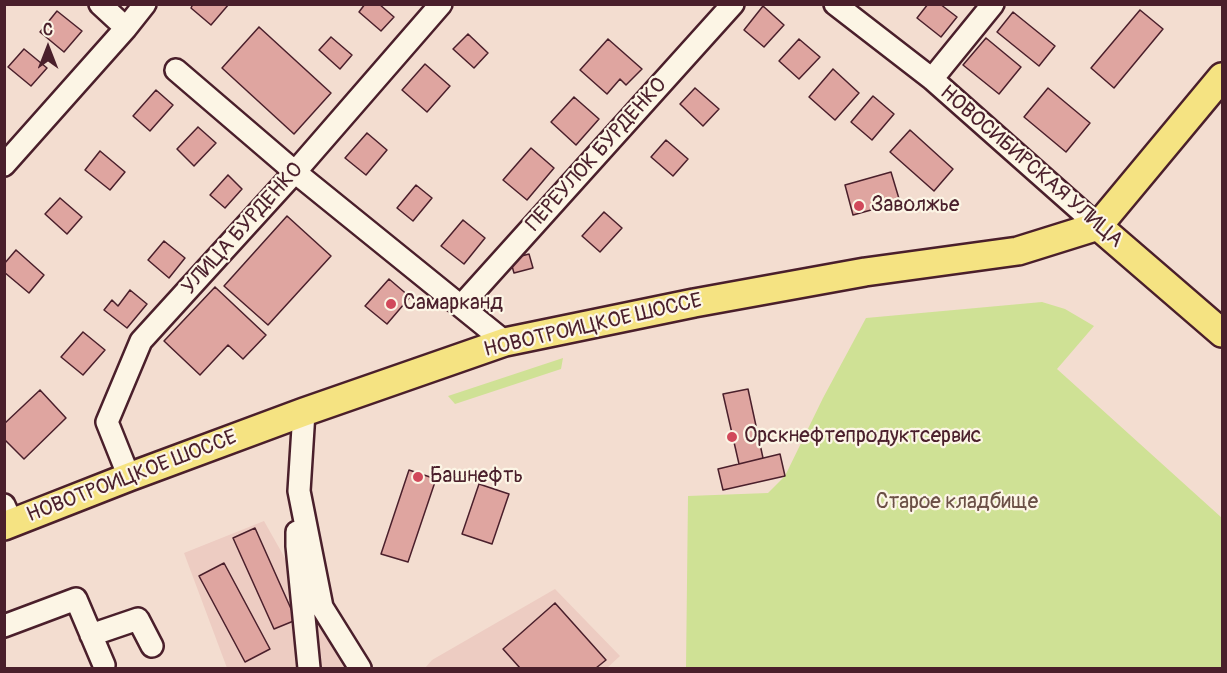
<!DOCTYPE html>
<html>
<head>
<meta charset="utf-8">
<style>
	body { margin:0 }
	#map { position:relative; width:1227px; height:673px; overflow:hidden; background:#f3ddd0; font-family:Pangolin,sans-serif }
	canvas { display:block }
	.frame { position:absolute; inset:0; border:6px solid #4a1f2b; pointer-events:none }
	.north { position:absolute; left:18px; top:18px; width:60px; height:60px; -webkit-text-stroke:4px #fcf5e5; paint-order:stroke; rotate:0deg; font-size:16px; font-weight:700; line-height:24px; text-align:center; color:#4a1f2b }
	.north::after { content:''; display:block; margin:auto; width:21px; height:27px; background:#4a1f2b; clip-path:polygon(50% 0,100% 100%,50% 72%,0 100%) }
</style>
</head>
<body>
<div id="map">
<canvas width="1227" height="673"></canvas>
<div class="frame"></div>
<div class="north">С</div>
</div>
<script>
const ctx = document.querySelector('canvas').getContext('2d');
ctx.lineJoin = 'round';
function fillPath(path, color) { ctx.fillStyle = color; ctx.fill(path, 'evenodd'); }
const toPath = rows => new Path2D(rows.map(r => 'M' + r).join(''));
function trace(path, color, width, dash) { ctx.strokeStyle = color; ctx.lineWidth = width; ctx.lineCap = dash ? 'butt' : 'round'; ctx.setLineDash(dash || []); ctx.stroke(path); }
function label(font, color, halo, rows, align = 'center') {
  ctx.font = font + ' Pangolin,sans-serif'; ctx.lineWidth = 4.5; ctx.setLineDash([]); ctx.textBaseline = 'middle'; ctx.strokeStyle = halo; ctx.fillStyle = color; for (const [text, x, y, turn = 0] of rows) {
    ctx.save(); ctx.translate(x, y); ctx.rotate((+turn || 0) * Math.PI / 180); ctx.textAlign = isNaN(turn) ? turn : align; if (halo) ctx.strokeText(text, 0, 0); ctx.fillText(text, 0, 0); ctx.restore();
  }
}
fillPath(toPath([
	[264,521,347,668,227,668,184,553],
	[555,589,620,656,607,668,425,668,432,660]
]), '#edccc2');
fillPath(toPath([
	[1042,302,1065,309,1094,326,1057,369,1222,518,1222,668,686,668,688,496,768,493,785,476,823,398,866,318],
	[563,358,561,369,455,404,448,396]
]), '#cfe195');
const building = toPath([
	[193,4,229,4,211,25,191,8,193,4],
	[365,4,379,4,394,17,381,31,359,12,365,4],
	[928,4,940,4,957,17,941,37,917,18,928,4],
	[763,6,784,25,764,47,744,30,763,6],
	[1140,10,1163,29,1114,88,1091,68,1140,10],
	[57,11,82,31,64,52,40,32,57,11],
	[1013,12,1055,46,1039,66,997,32,1013,12],
	[259,27,331,93,294,134,222,68,259,27],
	[468,34,488,53,474,68,453,49,468,34],
	[331,37,352,55,340,69,319,50,331,37],
	[986,38,1021,67,999,94,963,65,986,38],
	[608,39,642,69,626,85,620,79,607,94,580,70,608,39],
	[799,39,820,57,799,79,779,61,799,39],
	[24,49,47,68,31,86,8,67,24,49],
	[425,64,450,86,427,112,402,90,425,64],
	[833,69,859,93,835,120,809,97,833,69],
	[695,88,719,109,703,126,680,104,695,88],
	[1048,88,1090,123,1066,152,1024,117,1048,88],
	[156,90,173,105,150,131,133,116,156,90],
	[873,96,894,114,872,140,851,122,873,96],
	[574,97,599,119,576,145,551,122,574,97],
	[198,127,216,143,194,166,177,149,198,127],
	[910,130,953,169,934,191,890,152,910,130],
	[367,133,387,150,366,175,345,158,367,133],
	[666,140,688,159,673,176,651,157,666,140],
	[531,148,554,168,527,200,503,180,531,148],
	[100,151,125,172,110,190,85,170,100,151],
	[891,172,900,202,853,215,845,185,891,172],
	[228,175,242,189,225,208,210,195,228,175],
	[416,185,432,198,413,221,397,208,416,185],
	[60,198,82,217,67,234,45,214,60,198],
	[604,212,622,228,600,252,582,236,604,212],
	[287,216,331,256,268,325,224,286,287,216],
	[463,220,485,238,464,264,441,246,463,220],
	[164,241,185,258,169,278,148,260,164,241],
	[16,250,44,275,29,293,4,272,4,264,16,250],
	[529,254,533,268,514,273,510,259,529,254],
	[389,279,410,297,387,324,365,306,389,279],
	[215,287,266,335,243,359,228,345,200,375,164,341,215,287],
	[130,290,147,304,127,328,104,310,112,300,118,306,130,290],
	[83,332,105,350,83,375,61,357,83,332],
	[748,389,763,458,739,464,723,394,748,389],
	[40,390,66,418,24,459,4,439,4,424,40,390],
	[780,454,785,476,723,490,718,469,780,454],
	[409,470,436,479,408,562,381,554,409,470],
	[479,484,509,494,492,544,462,534,479,484],
	[255,528,296,620,274,629,233,538,255,528],
	[224,563,270,649,245,662,199,576,224,563],
	[555,603,606,660,596,668,520,668,503,649,555,603]
]);
fillPath(building, '#dfa5a0');
trace(building, '#4a1f2b', 1.5);
const minor = toPath([
	[100,4,126,28],
	[835,4,932,79,1098,226],
	[176,70,295,172,505,342],
	[932,79,993,4],
	[4,165,126,28,145,4],
	[461,306,733,4],
	[304,412,299,491,322,607,360,668],
	[129,477,107,422,141,341,295,172,441,4],
	[4,505,12,523],
	[297,532,297,546,309,668],
	[4,626,76,599,104,665],
	[91,635,138,619,152,646]
]);
const major = toPath([
	[1098,226,1222,77],
	[1098,226,1222,333],
	[4,526,129,477,304,412,505,342,694,303,865,272,1018,251,1098,226]
]);
trace(minor, '#4a1f2b', 26);
trace(major, '#4a1f2b', 32);
trace(minor, '#fcf5e5', 21);
trace(major, '#f5e382', 27);
for (const [x, y, r, color] of [
	[859,206,6,"#d1495b"],
	[391,304,6,"#d1495b"],
	[732,437,6,"#d1495b"],
	[418,477,6,"#d1495b"]
]) { const dot = new Path2D(); dot.arc(x, y, r, 0, 2 * Math.PI); ctx.fillStyle = color; ctx.fill(dot); trace(dot, '#fcf5e5', 2); }
label('21px', '#4a1f2b', '#fcf5e5', [
	["ПЕРЕУЛОК БУРДЕНКО",597,155,-48],
	["НОВОСИБИРСКАЯ УЛИЦА",1031,167,41],
	["УЛИЦА БУРДЕНКО",243,229,-48],
	["НОВОТРОИЦКОЕ ШОССЕ",593,326,-13],
	["НОВОТРОИЦКОЕ ШОССЕ",132,477,-21]
]);
label('21px', '#4a1f2b', '#fcf5e5', [
	["Заволжье",871,206],
	["Самарканд",403,304],
	["Орскнефтепродуктсервис",744,437],
	["Башнефть",430,477]
], 'left');
label('21px', '#6b5046', '#fcf5e5', [
	["Старое кладбище",957,503]
]);
</script>
</body>
</html>
